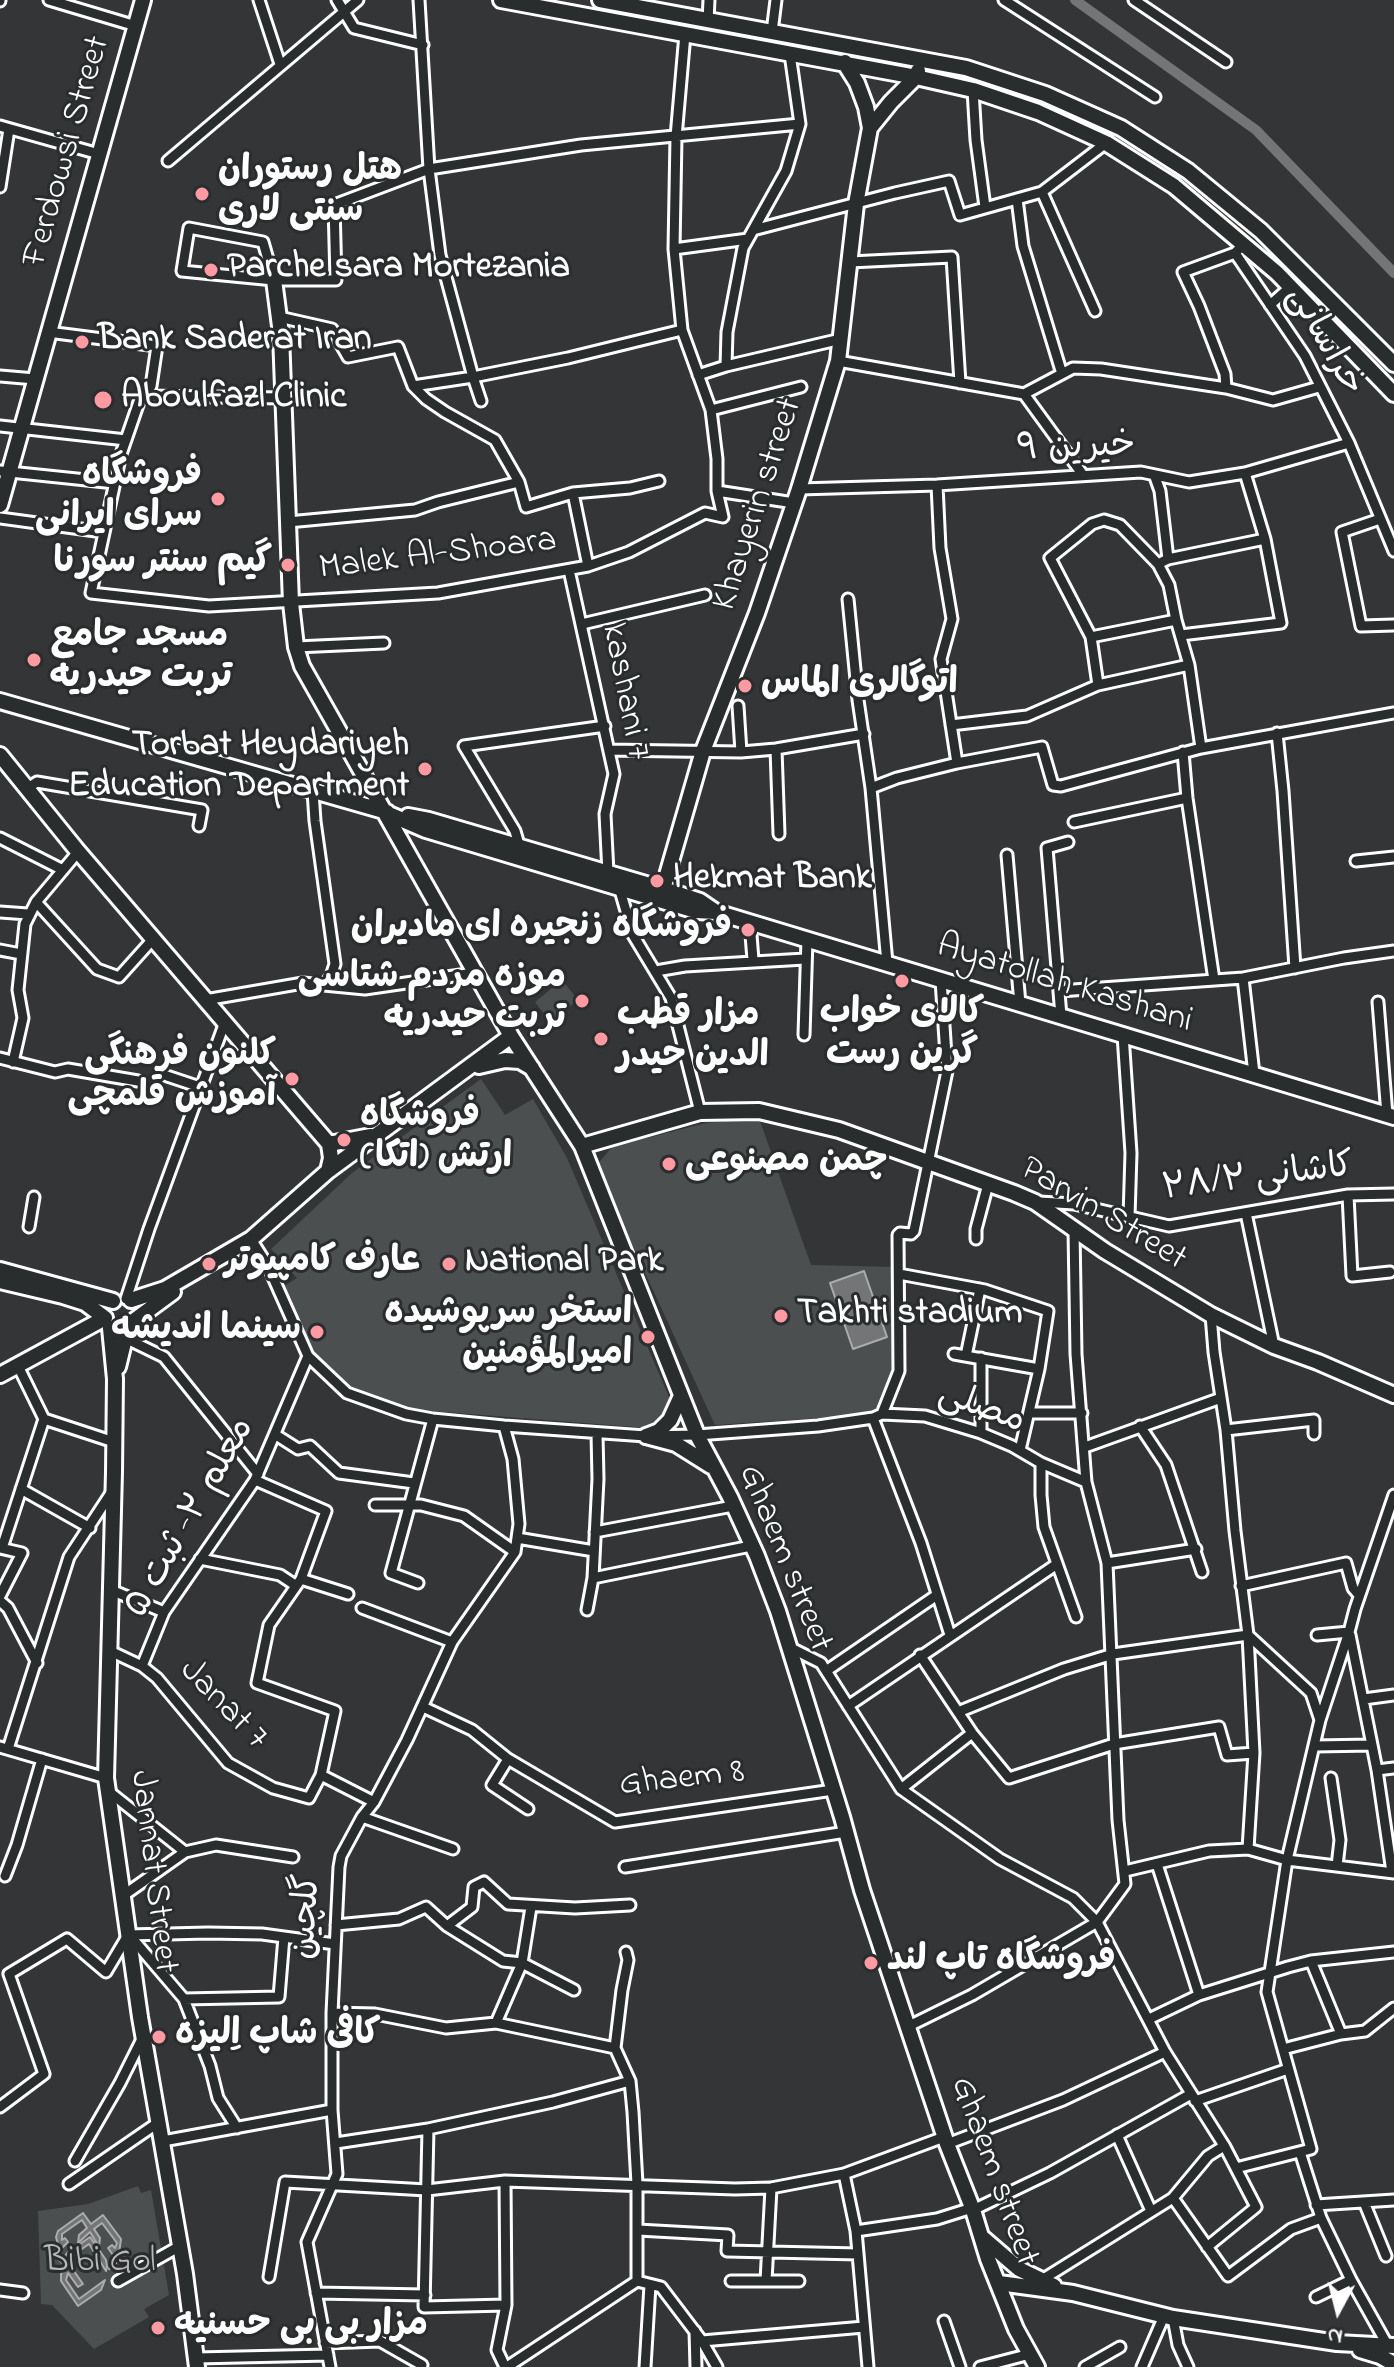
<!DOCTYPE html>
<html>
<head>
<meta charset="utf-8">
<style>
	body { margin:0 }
	#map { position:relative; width:1394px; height:2367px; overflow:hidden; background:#333536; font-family:"Indie Flower",sans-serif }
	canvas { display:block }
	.north { position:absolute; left:1298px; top:2271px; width:80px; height:80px; -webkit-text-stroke:6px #2a2d2e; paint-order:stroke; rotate:187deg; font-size:22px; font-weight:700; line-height:32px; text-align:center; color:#fff }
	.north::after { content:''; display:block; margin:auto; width:28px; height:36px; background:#fff; clip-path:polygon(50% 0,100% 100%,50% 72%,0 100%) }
</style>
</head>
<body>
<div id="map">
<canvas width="1394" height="2367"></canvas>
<div class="north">N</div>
</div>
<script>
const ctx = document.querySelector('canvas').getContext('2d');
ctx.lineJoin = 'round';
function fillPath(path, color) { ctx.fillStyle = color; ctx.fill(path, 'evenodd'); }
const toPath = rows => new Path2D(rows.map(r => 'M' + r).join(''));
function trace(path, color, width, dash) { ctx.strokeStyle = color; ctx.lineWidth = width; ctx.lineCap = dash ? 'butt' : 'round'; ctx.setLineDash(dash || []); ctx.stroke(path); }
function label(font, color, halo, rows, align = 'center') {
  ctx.font = font + ' "Indie Flower","Playpen Sans Arabic",sans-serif'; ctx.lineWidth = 6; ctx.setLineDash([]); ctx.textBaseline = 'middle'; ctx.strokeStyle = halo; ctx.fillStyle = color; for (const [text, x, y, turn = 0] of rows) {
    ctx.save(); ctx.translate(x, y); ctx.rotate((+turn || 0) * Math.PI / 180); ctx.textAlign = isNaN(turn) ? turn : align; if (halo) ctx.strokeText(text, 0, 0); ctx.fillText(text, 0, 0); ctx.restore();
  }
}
fillPath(toPath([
	[562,980,578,1000,550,1022,535,1002],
	[481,1079,505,1115,533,1099,567,1158,680,1423,674,1430,405,1409,353,1392,313,1353,283,1287,297,1278,271,1249,352,1173],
	[728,1121,760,1121,811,1265,898,1267,898,1365,882,1414,715,1425,596,1166,612,1147,706,1123],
	[138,2186,141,2193,151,2190,169,2295,144,2309,149,2317,94,2349,52,2305,41,2304,38,2211,88,2204]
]), '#4c4f50');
const water = toPath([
	[864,1271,887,1337,853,1349,830,1283,864,1271],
	[83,2213,91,2224,103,2215,121,2239,118,2261,111,2269,109,2269,113,2255,108,2248,112,2245,115,2248,117,2243,102,2223,94,2229,100,2238,99,2247,90,2232,78,2243,79,2235,87,2228,82,2220,62,2234,62,2240,65,2238,68,2242,61,2249,62,2263,57,2258,55,2250,58,2244,56,2237,58,2231,83,2213],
	[90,2237,106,2260,107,2267,106,2271,89,2244,69,2258,69,2264,83,2284,78,2287,68,2273,66,2280,79,2299,105,2280,101,2290,78,2306,61,2281,61,2274,65,2268,63,2260,67,2253,90,2237]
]);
fillPath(water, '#737576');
trace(water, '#abacad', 2);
trace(toPath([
	[1075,0,1256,130,1394,273]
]), '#737576', 10);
const street = toPath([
	[49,0,136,26],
	[259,0,280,64],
	[337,0,354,28,423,45],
	[1004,0,1155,97],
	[1134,0,1226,62],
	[0,1,0,0],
	[708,21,709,0],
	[772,32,776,0],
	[973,90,976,140,985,207],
	[0,126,99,154],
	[168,161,358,0],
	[0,187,9,129],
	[1042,192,1095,311],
	[1017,199,1023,246,1062,374],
	[753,230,895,193,949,181,960,215,1042,192,1106,143],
	[674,249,748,239],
	[1235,253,1305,356,1349,443,1394,551],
	[850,262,952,257,960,383],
	[274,280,263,242,189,228,182,271,274,280,336,280,334,205,429,169,581,145,800,124],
	[1270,305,1290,287],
	[279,317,332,329,348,357,398,347,413,386,426,399,445,412,495,440,519,482,526,507,573,493,588,566],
	[48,332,157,346,151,386,139,402,121,454,91,593,209,606,438,593,588,566,629,552,705,513,723,517,717,491,717,459,711,410,682,330,674,249,676,137,685,34],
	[838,361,1024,394],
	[726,366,727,332,743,248,786,171,800,124,790,54],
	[698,375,726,366,841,339],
	[0,376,35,379],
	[413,386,473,377,440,255,429,169,419,0],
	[1226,388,1225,374,1199,306,1183,272,1235,253,1239,249],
	[1024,394,1073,368,1101,369,1226,388,1273,400,1319,387],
	[1024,394,1083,475],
	[144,396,284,398],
	[481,401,473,377,568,358,682,330],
	[711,410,801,387],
	[0,426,126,440],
	[0,471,115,483],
	[1155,477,1160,491,1168,559],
	[937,485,940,548,952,619,941,659,957,763],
	[799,489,937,485,1141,472,1189,482,1245,473,1349,443],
	[717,491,794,503],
	[573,493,630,488,659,481],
	[0,518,103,532],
	[1380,519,1342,532,1361,626,1394,625],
	[288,522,415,510,438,502,519,482],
	[1158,564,1168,559,1265,539],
	[569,570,614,774,605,814,608,873],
	[848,599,858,700,871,788,887,963],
	[582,624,705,595],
	[1181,635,1281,623,1265,539,1245,473],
	[1091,637,1176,620],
	[296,647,384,643],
	[1098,685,1189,665],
	[738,706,741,752],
	[951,725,1027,716,1098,685,1091,637,1050,558,1092,524,1104,520,1120,525,1158,564,1169,585,1176,620,1189,665,1201,748],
	[1277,733,1283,791,1295,968],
	[776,749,779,834],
	[609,750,741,752,776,749,864,734],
	[1183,752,1187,798,1214,980],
	[871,788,897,778,957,763,1042,747,1053,785,1061,786,1201,748,1394,713],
	[26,789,37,782,202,810,199,826],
	[313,791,315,821,335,964,331,976,325,985],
	[1074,822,1187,798],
	[0,838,63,870],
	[520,848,515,831,464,746,605,726],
	[1007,855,1020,1004],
	[1356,861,1394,857],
	[619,887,633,935,671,998,700,1112],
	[36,902,97,969,119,977,154,938],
	[0,912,28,914],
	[750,922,753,960],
	[0,950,21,954],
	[656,971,685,966,805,959],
	[1243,978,1254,1074],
	[1059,991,1243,978,1344,958,1394,951],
	[205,1000,303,983,365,989,474,973],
	[1378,1002,1387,1115],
	[1061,1016,1047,848,1068,842],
	[804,1035,807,939],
	[1123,1035,1131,1153,1129,1217],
	[0,1058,55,1072,68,1069,138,1081],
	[13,1062,23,1018,18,990,25,924,36,902,78,852],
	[167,1076,200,1087],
	[1348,1195,1352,1276,1390,1272],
	[1039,1202,1074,1204,1169,1226,1348,1195,1394,1194],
	[1246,1213,1274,1346],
	[29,1227,34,1197],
	[976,1239,976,1229,988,1184],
	[254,1244,268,1266,308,1356,347,1393,406,1414,433,1419,504,1426,646,1436,697,1435,818,1426,873,1418,882,1414,925,1416,981,1433,1012,1446,1041,1463,1086,1482],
	[899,1274,985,1290,1048,1311,1039,1369,1020,1450],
	[126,1299,149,1229,225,1022],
	[1211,1315,1214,1352,1226,1430,1235,1531,1248,1635,1254,1753,1248,1849],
	[125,1338,164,1357,258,1474],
	[954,1354,1039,1369],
	[966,1356,980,1289],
	[981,1358,981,1433],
	[1029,1413,1082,1413],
	[882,1414,899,1371,898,1235,900,1233,911,1234,914,1231,947,1071,941,980],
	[873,1418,921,1543,950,1635],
	[44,1419,114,1442],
	[1140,1426,1166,1465,1202,1572],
	[1226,1430,1314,1420,1314,1434],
	[276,1435,298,1449,310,1446,339,1473,414,1483],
	[1085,1447,1221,1398],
	[1041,1463,1041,1495,1044,1527,1076,1617],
	[255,1480,326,1511,301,1579,269,1625,257,1683,335,1711,321,1775],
	[21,1489,90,1528],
	[375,1505,421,1505,464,1516,515,1552],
	[595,1532,733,1506],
	[517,1538,594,1551],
	[0,1548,22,1553,0,1596],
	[2,1548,44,1419,18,1366],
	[200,1559,280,1575,295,1585],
	[1107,1563,1196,1549],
	[593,1578,751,1546],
	[301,1579,348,1594],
	[418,1583,391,1573,433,1419],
	[1241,1586,1346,1563,1353,1588,1359,1595],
	[111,1590,164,1612],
	[0,1601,8,1608,37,1663],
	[362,1608,452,1642],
	[587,1610,593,1578,598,1479,597,1434],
	[1248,1635,1311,1693],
	[1317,1635,1349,1632],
	[1350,1635,1377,1770,1392,1872],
	[789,1647,821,1663,901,1789,1000,1859,1073,1898,1097,1922,1165,2052,1225,2147,1256,2207,1207,2247],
	[108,1650,142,1666,157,1678,228,1763,273,1788,309,1798,321,1775,374,1802],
	[920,1655,972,1733,1009,1778,1114,1744,1219,1727,1227,1755,1254,1753],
	[142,1666,164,1612,255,1480,308,1356],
	[826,1671,937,1595],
	[1311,1693,1320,1720],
	[1364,1699,1394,1695],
	[848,1706,1057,1564],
	[423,1707,472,1730,508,1759,615,1822,833,1790],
	[958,1712,1064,1669,1113,1654,1248,1635],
	[1315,1746,1372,1745],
	[0,1747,106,1778],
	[8,1749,69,1557,111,1493],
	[508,1759,492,1785,528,1809],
	[1377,1770,1394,1768],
	[1331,1778,1340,1840,1337,1866],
	[901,1789,972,1733],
	[107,1790,185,1852],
	[362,1817,453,1849],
	[1157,1864,1199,1995],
	[625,1867,846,1832],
	[1125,1871,1209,1851,1248,1849,1287,1860,1394,1873],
	[5,1876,17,1845,42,1759],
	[124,1895,185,1852,216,1845,293,1857],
	[336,1925,399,1919,426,1907,447,1926,503,1961,522,1963,574,1990],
	[447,1926,472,1907,474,1887,484,1882,508,1904,575,1908,630,1905],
	[128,1935,208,1933,262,1934,335,1944],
	[131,1937,184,1999,210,2066,218,2098,237,2128],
	[626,1952,628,1960,622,1990,615,2048,630,2081,633,2112,637,2184,637,2281],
	[1311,1961,1341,2034],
	[184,1999,279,1997,284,1937],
	[332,2013,375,2014,446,2028,496,2023,615,2048],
	[1149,2019,1199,1995,1288,1967,1311,1961,1394,1952],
	[496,2023,522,1963,531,1907],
	[909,2026,972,1995,1097,1922,1125,1884,1118,1820,1107,1563,1086,1482,1076,1354,1074,1230],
	[1283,2049,1341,2034,1365,2031,1394,2008],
	[1195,2101,1288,2069],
	[0,2107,44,2074,9,1974,67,1939,106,1972,128,1935],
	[428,2129,424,2307,506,2305],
	[1122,2133,1117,2135,1151,2211],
	[163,2141,332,2110],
	[336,2143,428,2129,553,2102,630,2081],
	[947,2144,1063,2100,1165,2052],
	[1300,2152,1321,2218,1351,2280,1388,2346],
	[75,2161,120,2083,143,2037],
	[1236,2168,1311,2149,1267,1992,1287,1860,1320,1720,1349,1632,1355,1609,1394,1495],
	[844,2174,856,2231,868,2367],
	[505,2181,506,2305,497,2350,505,2367],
	[69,2184,159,2122],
	[1173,2198,1228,2276,1291,2229,1321,2218],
	[1364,2202,1386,2256],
	[1316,2205,1394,2200],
	[973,2210,1050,2173,1191,2094],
	[638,2230,728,2235,727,2251,858,2254],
	[856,2231,937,2219,972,2208],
	[269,2277,285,2182,427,2190,505,2181,735,2189,771,2188,844,2174,944,2137],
	[118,2281,180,2246],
	[637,2281,661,2287,702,2341,717,2367],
	[731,2281,799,2281],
	[766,2281,771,2188],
	[1040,2281,1173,2198,1208,2156,1224,2146],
	[0,2290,23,2293],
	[316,2293,425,2295],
	[1316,2297,1351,2280],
	[1173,2318,1178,2345,1188,2367],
	[944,2321,960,2367],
	[695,2331,696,2367],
	[702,2341,864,2327],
	[325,2343,380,2341,422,2365],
	[196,2358,328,2355],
	[330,2367,307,2242,337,2174,332,2110,332,2013,339,1867,341,1856,362,1817,374,1802,407,1740,452,1642,515,1552,519,1524,513,1459,504,1426],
	[507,2367,637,2281],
	[645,2367,650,2285],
	[980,2367,1030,2354],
	[1085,2367,1120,2347],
	[1142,2367,1164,2316]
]);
const secondary = toPath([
	[501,0,916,77,973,90,1038,112,1106,143,1174,186,1277,273,1394,394],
	[600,0,966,68,1045,94,1121,128,1188,171,1261,231,1394,364],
	[870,128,891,102,916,77,918,71],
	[274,280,281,334,291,603,296,647,302,666,511,1036,582,1146,697,1435,730,1497,757,1556,778,1611,842,1817,862,1890,947,2144,973,2210,988,2259,1016,2329,1037,2367],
	[0,505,143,0],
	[0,701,387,812],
	[0,755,76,849,329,1144,331,1158,328,1171],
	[384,812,426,830,696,911,716,912,1394,1117],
	[408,816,429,820,663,889,700,901,716,912],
	[663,889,703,751,757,613,799,489,838,361,856,204,870,128,866,107,857,83,845,64,845,62],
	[479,1066,505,1060,520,1061,532,1068],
	[329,1144,371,1136],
	[582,1146,700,1112,759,1111,839,1130,1014,1193,1035,1202,1105,1251,1211,1315,1274,1346,1318,1362,1394,1395],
	[0,1270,113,1301],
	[0,1281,63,1296,85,1303,105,1318,0,1375],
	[131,1300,165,1289,251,1239,328,1171,511,1036],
	[135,1320,173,1292],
	[110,1328,115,1379,114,1472,106,1778,140,2017,185,2274,197,2367],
	[118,1367,128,1326],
	[646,1436,676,1444,711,1466],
	[646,1436,659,1431,670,1420,681,1396],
	[983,2238,1019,2269,1054,2286],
	[999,2283,1073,2293,1173,2318,1337,2343,1394,2346],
	[1360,2350,1380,2356,1394,2364]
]);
trace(street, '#fff', 15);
trace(secondary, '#fff', 20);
trace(street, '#2a2d2e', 9);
trace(secondary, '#2a2d2e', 14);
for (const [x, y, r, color] of [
	[202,194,8,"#ff9aa2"],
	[211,270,8,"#ff9aa2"],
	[82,342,8,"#ff9aa2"],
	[103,400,10,"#ff9aa2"],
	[218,499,8,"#ff9aa2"],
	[288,565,8,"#ff9aa2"],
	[34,660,8,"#ff9aa2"],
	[745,686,8,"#ff9aa2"],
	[425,769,8,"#ff9aa2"],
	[657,881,8,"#ff9aa2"],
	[748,930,8,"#ff9aa2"],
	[902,981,8,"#ff9aa2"],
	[582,1001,8,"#ff9aa2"],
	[601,1039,8,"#ff9aa2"],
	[292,1079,8,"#ff9aa2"],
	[344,1140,8,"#ff9aa2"],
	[669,1164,8,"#ff9aa2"],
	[209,1264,8,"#ff9aa2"],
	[449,1264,8,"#ff9aa2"],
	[781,1316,8,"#ff9aa2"],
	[317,1332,8,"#ff9aa2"],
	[648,1337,8,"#ff9aa2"],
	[871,1963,8,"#ff9aa2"],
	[159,2037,8,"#ff9aa2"],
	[158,2328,8,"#ff9aa2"]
]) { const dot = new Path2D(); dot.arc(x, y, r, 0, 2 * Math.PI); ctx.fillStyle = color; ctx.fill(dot); trace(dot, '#2a2d2e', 3); }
label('36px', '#fff', '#2a2d2e', [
	["Ferdowsi Street",69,152,-74],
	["خراسانی",1323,342,60],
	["خیرین ۹",1076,450,-2],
	["Khayerin street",760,505,-72],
	["Malek Al-Shoara",438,557,-7],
	["kashani 7",623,692,79],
	["Ayatollah Kashani",1064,986,17],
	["کاشانی ۲۸/۲",1258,1180,-7],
	["Parvin Street",1102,1216,31],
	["مصلی",981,1410,20],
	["معلم ۲- ثبت ۵",192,1519,-60],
	["Ghaem street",783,1559,68],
	["Janat 7",222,1706,46],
	["Ghaem 8",682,1781,-6],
	["Jannat Street",151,1872,83],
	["گلچین",309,1917,-86],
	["Ghaem street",992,2172,70]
]);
label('bold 36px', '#fff', '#2a2d2e', [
	["هتل رستوران",218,173],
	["سنتی لاری",218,214],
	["Parche sara Mortezania",227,270],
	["Bank Saderat Iran",98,342],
	["Aboulfazl Clinic",121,400],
	["فروشگاه",202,478,"right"],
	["سرای ایرانی",202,519,"right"],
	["گیم سنتر سورنا",272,565,"right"],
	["مسجد جامع",50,639],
	["تربت حیدریه",50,680],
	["اتوگالری الماس",761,686],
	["Torbat Heydariyeh",409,748,"right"],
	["Education Department",409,789,"right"],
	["Hekmat Bank",673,881],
	["فروشگاه زنجیره ای مادیران",732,930,"right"],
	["موزه مردم شتاسی",566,980,"right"],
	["تربت حیدریه",566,1021,"right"],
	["کالای خواب",902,1016,"center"],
	["گرین رست",902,1057,"center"],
	["مزار قطب",617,1018],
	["الدین حیدر",617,1059],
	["کلنون فرهنگی",276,1058,"right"],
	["آموزش قلمچی",276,1099,"right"],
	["فروشگاه",360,1119],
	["ارتش (اتکا)",360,1160],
	["چمن مصنوعی",685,1164],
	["عارف کامپیوتر",225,1264],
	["National Park",465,1264],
	["استخر سرپوشیده",632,1316,"right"],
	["امیرالمؤمنین",632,1357,"right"],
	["Takhti stadium",797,1316],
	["سینما اندیشه",301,1332,"right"],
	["فروشگاه تاپ لند",887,1963],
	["کافی شاپ اِلیزه",175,2037],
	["مزار بی بی حسنیه",174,2328]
], 'left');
label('36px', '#b7b9b9', '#2a2d2e', [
	["Bibi Gol",100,2264]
]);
</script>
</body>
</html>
